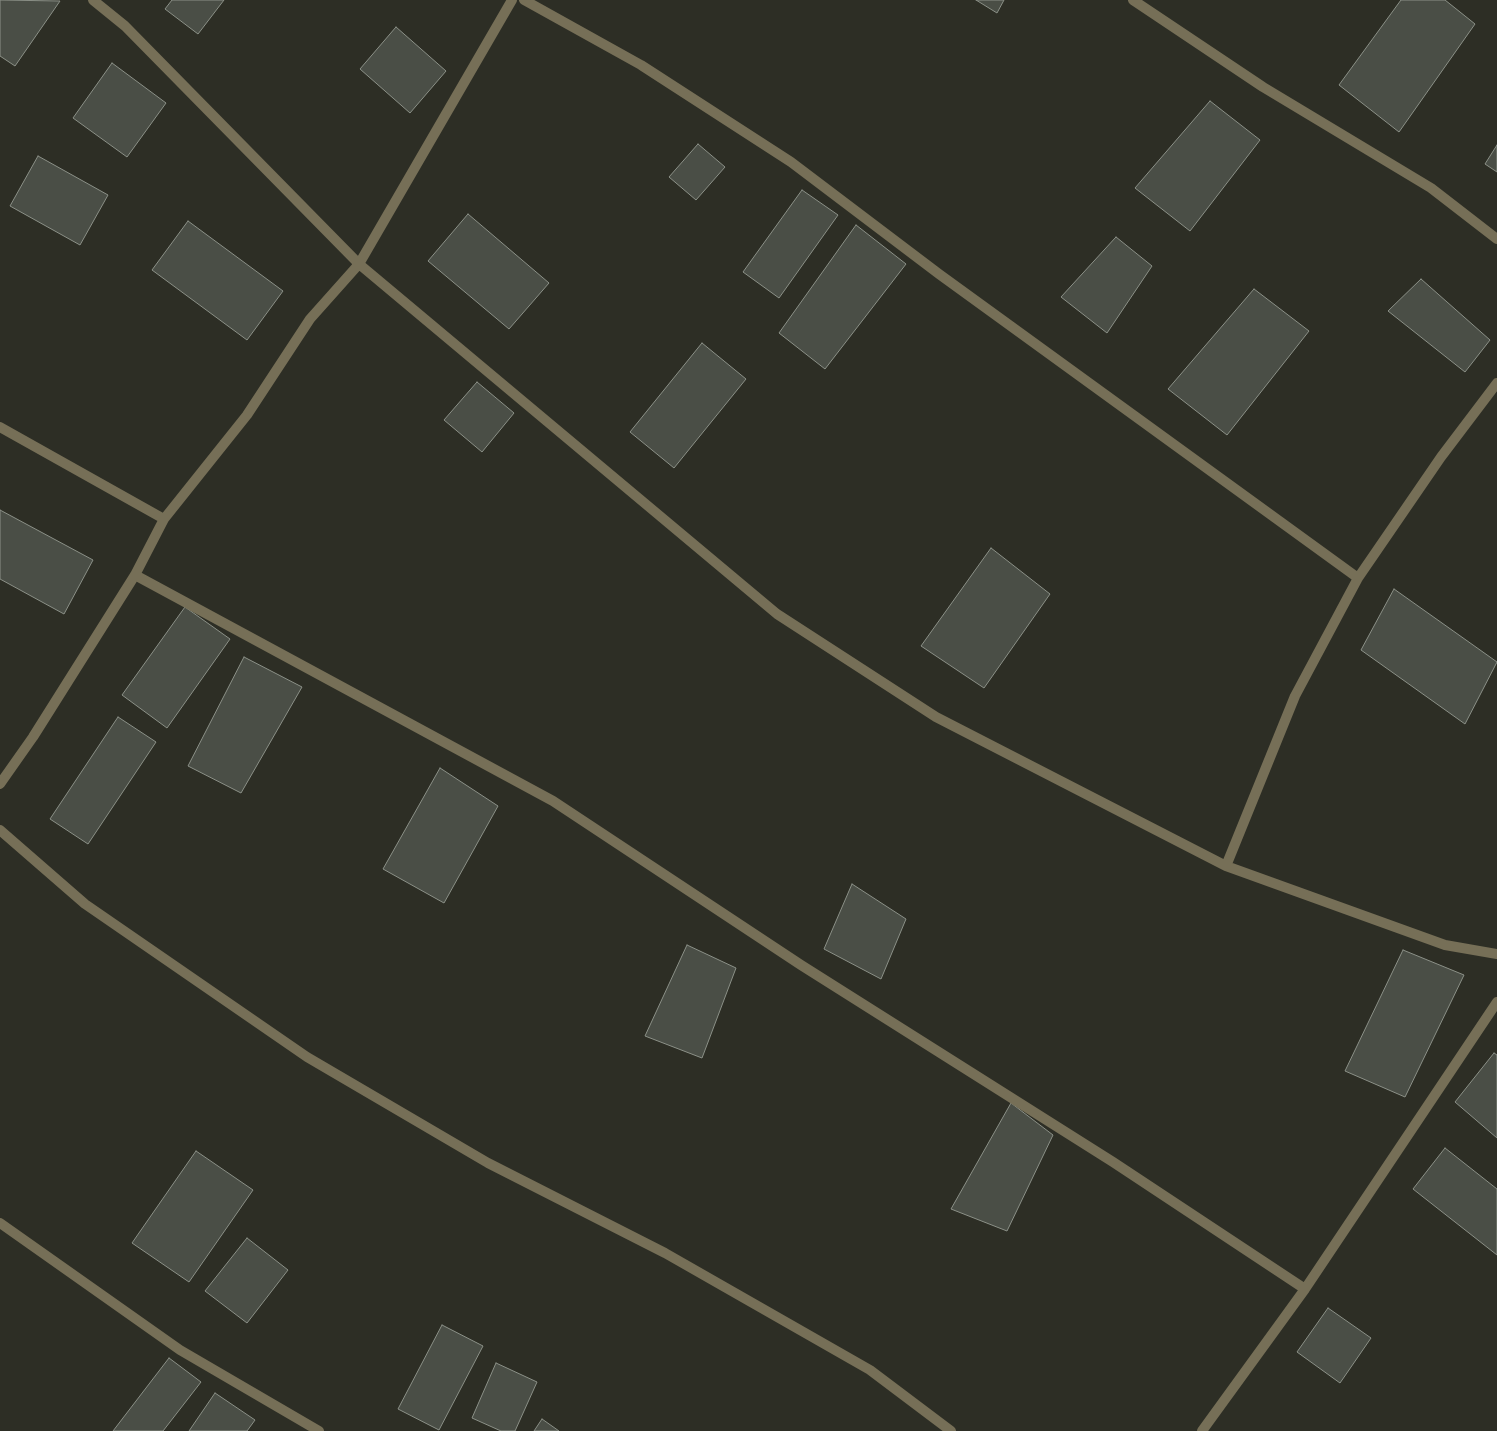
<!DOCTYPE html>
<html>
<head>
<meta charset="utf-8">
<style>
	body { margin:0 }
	canvas { display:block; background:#2d2e25 }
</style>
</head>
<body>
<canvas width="1497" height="1431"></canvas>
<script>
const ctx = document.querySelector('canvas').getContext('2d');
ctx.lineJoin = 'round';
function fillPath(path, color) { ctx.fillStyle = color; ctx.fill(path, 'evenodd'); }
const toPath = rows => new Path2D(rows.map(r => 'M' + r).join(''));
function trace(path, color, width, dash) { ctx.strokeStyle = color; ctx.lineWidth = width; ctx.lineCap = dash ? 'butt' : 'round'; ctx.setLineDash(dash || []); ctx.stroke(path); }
const building = toPath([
	[0,0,60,1,15,66,0,56,0,0],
	[172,0,224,0,198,34,165,9,172,0],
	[976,0,1004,0,997,13,976,0],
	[1401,0,1445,0,1475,24,1399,132,1339,85,1401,0],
	[396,27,446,71,410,113,360,69,396,27],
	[112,63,166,103,127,157,73,118,112,63],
	[1210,101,1260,140,1190,231,1135,188,1210,101],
	[698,144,725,167,696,200,669,177,698,144],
	[1497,145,1497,172,1485,164,1497,145],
	[38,156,108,195,80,245,10,206,38,156],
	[802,190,838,215,779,298,743,272,802,190],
	[468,214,549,283,509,329,428,261,468,214],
	[188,221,283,291,247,340,152,270,188,221],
	[856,225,906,264,825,369,779,333,856,225],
	[1116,237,1152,266,1107,333,1061,297,1116,237],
	[1421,279,1490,340,1465,372,1388,311,1421,279],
	[1254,289,1309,331,1227,435,1168,389,1254,289],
	[702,343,746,379,674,468,630,432,702,343],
	[477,382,514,413,482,452,444,420,477,382],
	[0,510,93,560,64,614,0,579,0,510],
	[991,548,1050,594,984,688,921,646,991,548],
	[1394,589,1497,662,1465,724,1361,650,1394,589],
	[185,607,230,639,167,728,122,695,185,607],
	[244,657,302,687,241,793,188,766,244,657],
	[118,717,156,742,88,844,50,819,118,717],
	[440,768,498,806,444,903,383,869,440,768],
	[852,884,906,919,881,979,824,949,852,884],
	[687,945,736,968,702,1058,645,1036,687,945],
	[1403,950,1464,975,1405,1097,1345,1071,1403,950],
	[1494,1053,1497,1055,1497,1138,1455,1102,1494,1053],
	[1011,1103,1053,1135,1007,1231,951,1209,1011,1103],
	[1445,1148,1497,1189,1497,1255,1413,1189,1445,1148],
	[196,1151,253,1190,189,1282,132,1243,196,1151],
	[247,1238,288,1270,247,1323,205,1291,247,1238],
	[1328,1308,1371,1338,1340,1383,1297,1352,1328,1308],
	[442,1325,483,1346,439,1430,398,1409,442,1325],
	[169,1358,201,1382,163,1431,113,1431,169,1358],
	[496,1363,537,1382,515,1431,501,1431,472,1418,496,1363],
	[215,1393,255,1420,247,1431,189,1431,215,1393],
	[542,1419,559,1431,534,1431,542,1419]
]);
fillPath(building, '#4a4e46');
trace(building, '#8b9087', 1);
trace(toPath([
	[93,0,125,26,359,264,777,614,936,717,1226,866,1445,945,1497,954],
	[524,0,641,65,791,162,939,274,1358,578],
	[1133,0,1263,87,1431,188,1497,239],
	[0,427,164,519],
	[135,575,553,801,801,965,1113,1162,1305,1289],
	[0,784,33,737,135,575,164,519,247,415,310,319,359,264,512,0],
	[0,830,85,904,307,1057,488,1163,665,1253,870,1370,951,1431],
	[1226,866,1295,696,1358,578,1441,457,1497,383],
	[0,1223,180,1350,319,1431],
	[1202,1431,1305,1289,1497,1002]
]), '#766f57', 10);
</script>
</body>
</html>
